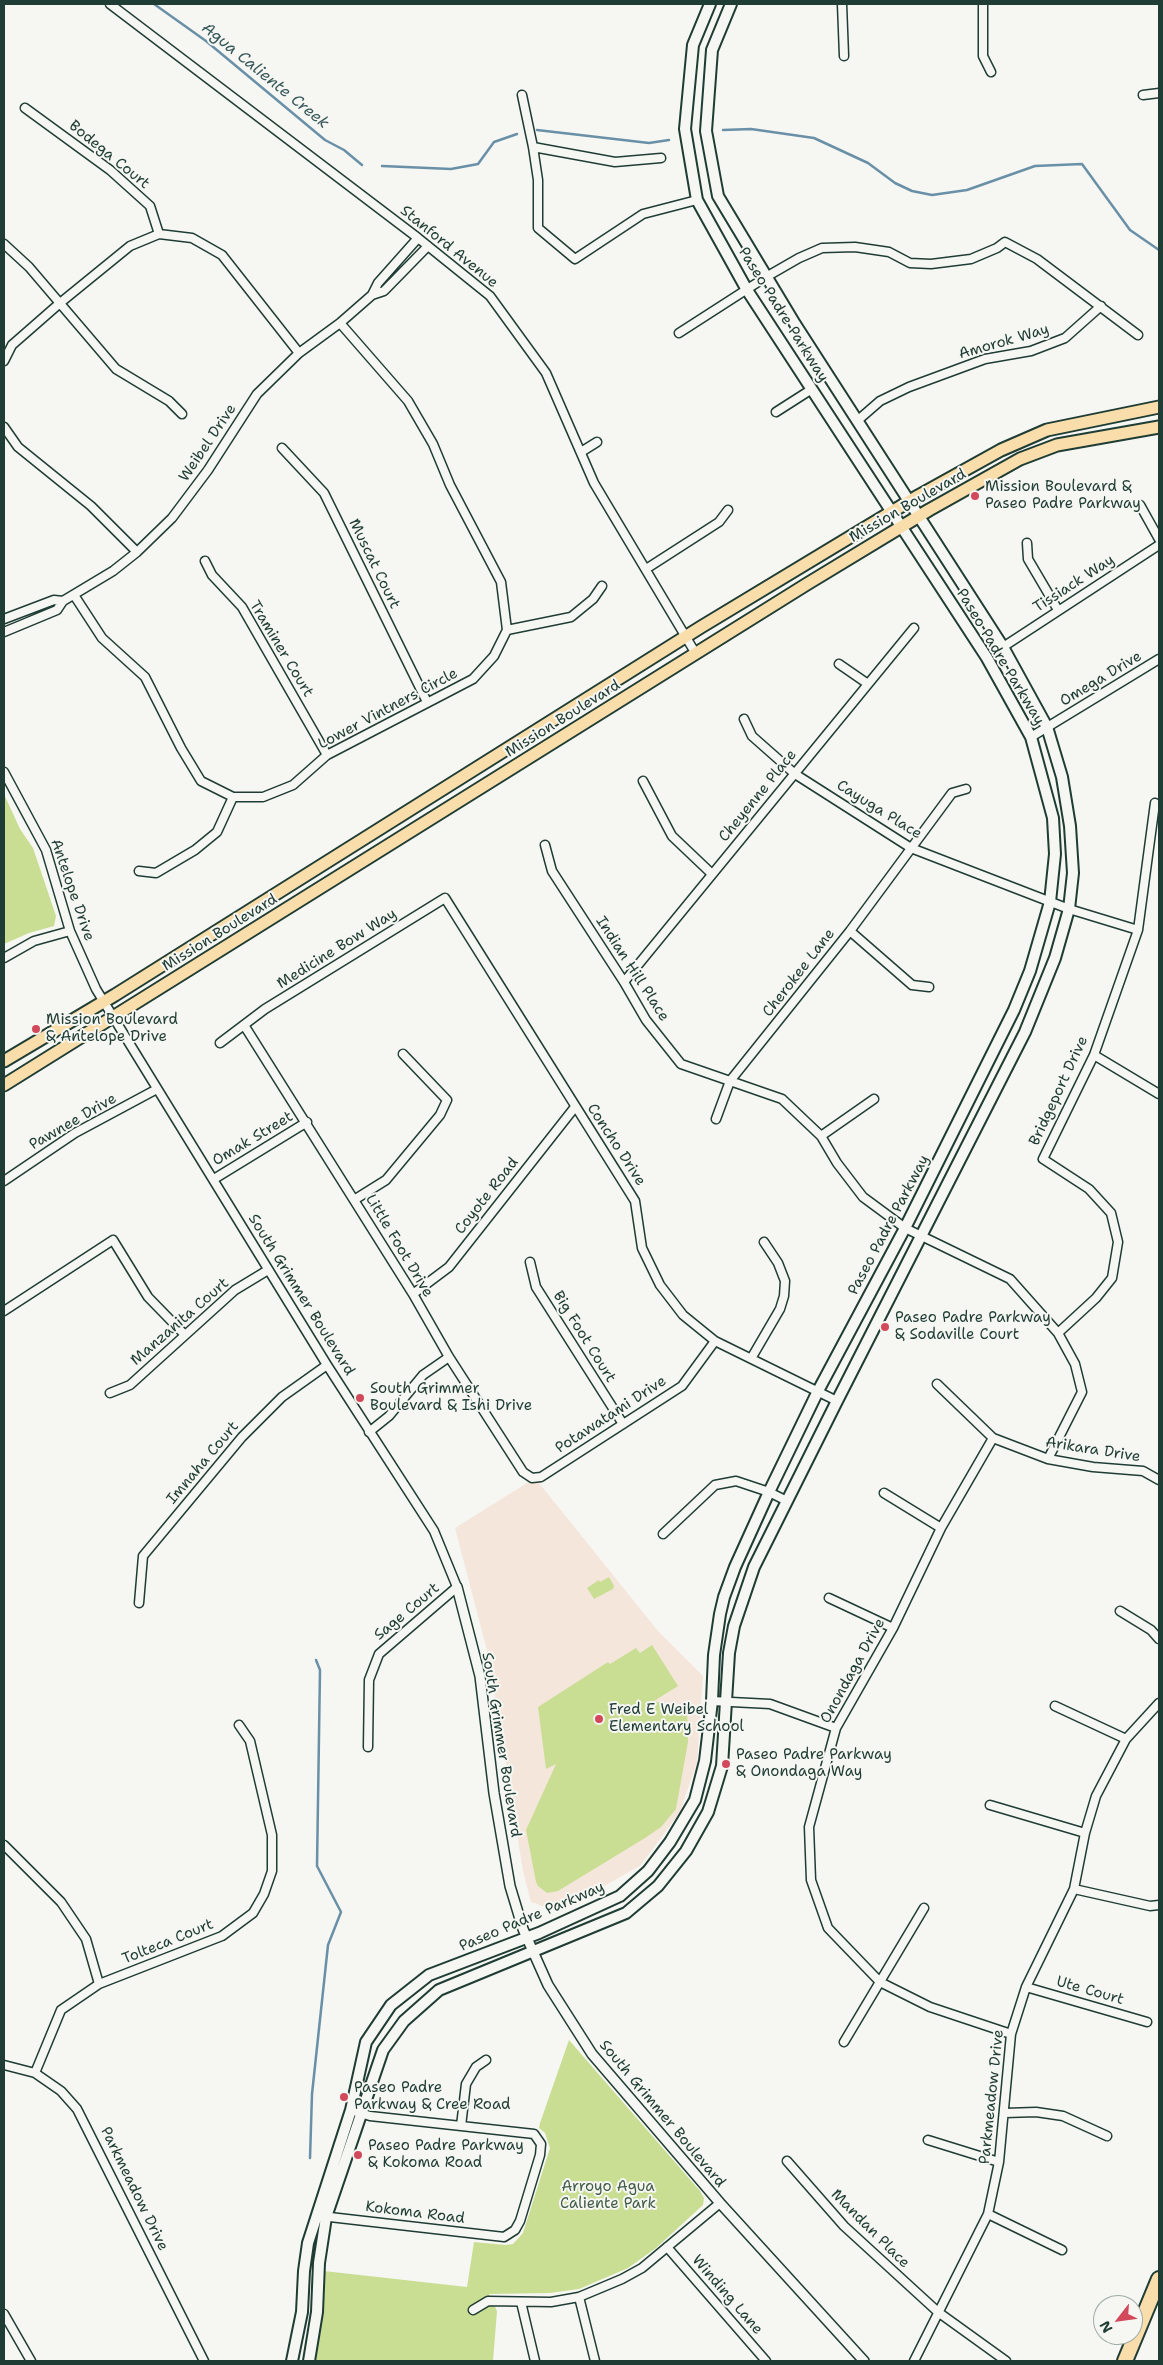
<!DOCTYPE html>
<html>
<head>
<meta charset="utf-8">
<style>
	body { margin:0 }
	#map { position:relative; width:1163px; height:2365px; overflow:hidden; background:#f6f6f2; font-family:"Shantell Sans",sans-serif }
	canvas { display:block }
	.frame { position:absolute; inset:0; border:5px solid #1f3d34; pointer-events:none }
	.north { position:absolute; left:1093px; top:2295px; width:50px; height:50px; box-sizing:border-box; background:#f6f6f2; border:1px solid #a0aca6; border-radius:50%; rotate:240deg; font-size:14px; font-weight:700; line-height:20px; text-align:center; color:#1f3d34 }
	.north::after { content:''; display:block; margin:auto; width:18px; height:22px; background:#d1495b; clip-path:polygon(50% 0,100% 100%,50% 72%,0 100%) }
</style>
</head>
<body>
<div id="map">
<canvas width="1163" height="2365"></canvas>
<div class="frame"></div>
<div class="north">N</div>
</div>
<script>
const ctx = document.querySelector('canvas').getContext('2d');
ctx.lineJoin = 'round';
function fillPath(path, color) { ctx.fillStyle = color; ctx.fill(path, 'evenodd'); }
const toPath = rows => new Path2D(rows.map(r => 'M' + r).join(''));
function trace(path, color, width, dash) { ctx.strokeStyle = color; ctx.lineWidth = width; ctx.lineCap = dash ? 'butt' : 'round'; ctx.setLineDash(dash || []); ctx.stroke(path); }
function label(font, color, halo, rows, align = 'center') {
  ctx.font = font + ' "Shantell Sans",sans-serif'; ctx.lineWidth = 4; ctx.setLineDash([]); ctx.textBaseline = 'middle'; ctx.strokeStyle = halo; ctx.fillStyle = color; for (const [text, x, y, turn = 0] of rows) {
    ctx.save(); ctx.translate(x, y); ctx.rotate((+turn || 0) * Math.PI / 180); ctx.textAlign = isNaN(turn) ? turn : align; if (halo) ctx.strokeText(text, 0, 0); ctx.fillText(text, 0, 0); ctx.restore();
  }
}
fillPath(toPath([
	[535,1478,658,1631,703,1676,697,1762,680,1812,641,1865,559,1912,531,1902,523,1871,489,1658,455,1528]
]), '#f5e6db');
fillPath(toPath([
	[4,794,20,829,33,848,56,916,54,926,29,933,4,944],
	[609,1577,614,1586,613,1589,594,1599,587,1588,599,1580,600,1582],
	[652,1645,678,1686,654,1701,687,1709,688,1742,676,1809,661,1827,645,1838,558,1891,547,1893,538,1886,536,1882,526,1830,556,1764,546,1769,538,1707,608,1662,610,1664,636,1648,640,1653],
	[569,2040,700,2191,704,2198,703,2205,656,2248,628,2268,579,2289,550,2293,489,2294,497,2311,493,2361,314,2361,324,2309,324,2271,467,2287,474,2242,505,2245,513,2244,523,2233,550,2148,545,2133,539,2128,540,2123]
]), '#c9de93');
trace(toPath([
	[154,4,206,41,325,140,344,150,362,165],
	[537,130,649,143,669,140],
	[723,130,751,129,814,138,868,163,895,183,912,191,932,195,967,190,1035,166,1082,164,1130,230,1159,250],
	[382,166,451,169,478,164,494,142,517,134],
	[310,2158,312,2094,328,1945,341,1912,317,1866,320,1670,316,1660]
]), '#6990a7', 2.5);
const minor = toPath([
	[110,4,418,238,490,296,546,373,594,483,696,654],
	[842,4,844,56],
	[983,4,983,56,991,72],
	[522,95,533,147,538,180,538,228,575,259,643,214,697,200],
	[1143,95,1159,93],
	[25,108,110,170,150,206,159,234],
	[533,147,615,162,661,158],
	[4,244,29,267,116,369,169,401,182,414],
	[372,295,384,291,428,246],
	[679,333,766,277,799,258,822,248,855,247,889,252,910,263,931,264,971,259,997,248,1005,242,1037,259,1138,335],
	[4,361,12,345,60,303,130,246,159,234,192,238,222,255,299,353],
	[776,412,812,389],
	[857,421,880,401,909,387,985,359,1031,351,1065,338,1101,306],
	[4,427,18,447,91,506,137,552],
	[282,448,324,493,427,702],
	[581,452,597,442],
	[1140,505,1159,539],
	[1027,543,1028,559,1058,610],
	[205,561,212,575,242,607,327,755],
	[646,569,719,522,728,510],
	[74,595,102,638,145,677,181,748,201,781,233,797,263,797,293,785,327,755,473,679,494,656,507,630,501,582,450,485,433,444,408,401,340,323],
	[4,619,54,600,63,601],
	[507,630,571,617,593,599,602,586],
	[4,632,57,610,63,601,113,571,137,552,172,518,208,470,257,394,299,353,340,323,372,295,378,283,418,238],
	[1003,647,1159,545],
	[839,664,868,684],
	[744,719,752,736,795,774,911,848,1069,909,1138,930],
	[1031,737,1159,659],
	[4,772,46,850,70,931,96,989,327,1365,434,1531,457,1587,379,1654,369,1680,368,1747],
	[643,781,672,836,712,874],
	[545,845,552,871,624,982,646,1020,681,1064,782,1099,821,1136,837,1163,863,1197,905,1228,1010,1279,1058,1333,1075,1364,1082,1392,1048,1459],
	[139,871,156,873,195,850,217,832,233,797],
	[850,931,912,985,929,987],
	[4,958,34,941,70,931],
	[624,982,914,628],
	[244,1025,413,1294,449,1357,523,1472,532,1478,541,1477,682,1386,715,1341],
	[220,1043,265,1009,445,898,635,1201,642,1248,660,1285,683,1315,715,1341,837,1401],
	[1094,1055,1159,1094],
	[716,1119,730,1081,850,931,952,793,966,789],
	[821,1136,874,1099],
	[214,1179,307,1122],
	[4,1181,75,1133,157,1089],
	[354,1200,386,1180,440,1115,447,1100,403,1054],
	[530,1262,536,1287,623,1424],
	[413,1294,449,1267,575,1107],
	[4,1311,113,1240,148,1297,185,1335],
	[1058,1333,1096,1298,1112,1278,1118,1242,1111,1213,1089,1189,1043,1159,1094,1055,1138,930,1155,803],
	[752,1357,780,1309,784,1296,785,1281,778,1263,764,1242],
	[937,1384,993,1438,1048,1459,1093,1467,1143,1471,1159,1480],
	[110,1393,130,1385,235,1290,268,1270],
	[369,1432,389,1416,423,1375,449,1357],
	[993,1438,941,1528,893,1628,836,1728,809,1827,811,1880,828,1928,880,1982,930,2007,1011,2034],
	[884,1493,941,1528],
	[663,1534,715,1485,736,1481,769,1492,787,1501],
	[829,1598,893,1628],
	[139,1603,143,1556,242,1437,282,1397,327,1365],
	[1120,1611,1151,1630,1159,1639],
	[712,1701,770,1704,836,1728],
	[1055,1706,1126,1739],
	[990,1805,1085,1833],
	[4,1845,61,1902,86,1939,99,1984],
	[1074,1889,1150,1906,1159,1905],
	[1026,1987,1147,2022],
	[844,2042,924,1908],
	[4,2065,35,2073,61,2091,77,2109,204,2361],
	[35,2073,61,2010,99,1984,222,1936,253,1913,264,1894,272,1871,272,1835,250,1741,239,1725],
	[1005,2113,1036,2112,1063,2116,1107,2136],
	[461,2126,466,2084,476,2067,486,2060],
	[928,2140,999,2162],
	[787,2161,844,2226,938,2312,1006,2361],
	[988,2214,1062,2250],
	[321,2216,504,2237,515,2230,520,2221,540,2155,541,2144,534,2134,370,2116,357,2112],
	[667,2247,766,2361],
	[579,2297,595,2361],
	[521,2302,535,2361],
	[473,2310,488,2301,551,2302,579,2297,622,2279,642,2268,720,2203],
	[4,2314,31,2361],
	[914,2361,988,2214,999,2162,1011,2034,1026,1987,1074,1889,1085,1833,1096,1796,1126,1739,1159,1703]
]);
const tertiary = toPath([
	[457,1587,480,1676,494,1793,510,1886,523,1929,548,1985,592,2054,720,2203,864,2361]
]);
const secondary = toPath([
	[292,2361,302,2312,304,2271,308,2243,351,2110,366,2042,391,2005,429,1975,539,1933,620,1896,648,1871,670,1842,695,1800,705,1761,712,1701,714,1655,720,1614,724,1597,735,1567,769,1492,818,1391,905,1228,1014,1010,1030,971,1050,902,1055,854,1053,818,1031,737,987,658,747,290,697,200,685,129,693,45,710,4],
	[309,2361,317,2312,319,2263,326,2217,383,2050,404,2021,439,1990,626,1913,658,1886,686,1851,708,1812,722,1766,729,1653,734,1626,754,1567,837,1401,1025,1032,1055,958,1069,909,1073,873,1070,826,1062,777,1047,727,1003,647,795,324,718,196,706,131,712,50,731,4]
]);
const primary = toPath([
	[4,1061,115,995,701,627,918,496,1001,450,1047,430,1159,407],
	[4,1085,807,584,929,510,1020,459,1057,445,1159,427]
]);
const motorway = toPath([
	[1125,2361,1159,2279]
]);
trace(minor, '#1f3d34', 11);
trace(tertiary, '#1f3d34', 12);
trace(secondary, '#1f3d34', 14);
trace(primary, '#1f3d34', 15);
trace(motorway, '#1f3d34', 18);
trace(minor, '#f6f6f2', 8);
trace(tertiary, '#f6f6f2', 9);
trace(secondary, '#f6f6f2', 10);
trace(primary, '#f9deab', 11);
trace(motorway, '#f9deab', 14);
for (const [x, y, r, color] of [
	[975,496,5,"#d1495b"],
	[36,1029,5,"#d1495b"],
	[885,1327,5,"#d1495b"],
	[360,1398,5,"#d1495b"],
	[599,1719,5,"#d1495b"],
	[726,1764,5,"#d1495b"],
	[344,2097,5,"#d1495b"],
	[358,2155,5,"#d1495b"]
]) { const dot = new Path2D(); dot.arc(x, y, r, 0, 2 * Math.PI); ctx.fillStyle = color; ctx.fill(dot); trace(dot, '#f6f6f2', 2); }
label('15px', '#1f3d34', '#f6f6f2', [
	["Bodega Court",109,155,39],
	["Stanford Avenue",449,247,39],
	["Paseo Padre Parkway",783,315,58],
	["Amorok Way",1004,342,-16],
	["Weibel Drive",208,443,-56],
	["Mission Boulevard",908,506,-30],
	["Muscat Court",374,564,64],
	["Tissiack Way",1074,584,-33],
	["Traminer Court",281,649,59],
	["Paseo Padre Parkway",1000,657,59],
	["Omega Drive",1101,679,-31],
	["Lower Vintners Circle",388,709,-28],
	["Mission Boulevard",563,719,-32],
	["Cheyenne Place",758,796,-51],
	["Cayuga Place",879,810,32],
	["Antelope Drive",72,890,71],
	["Mission Boulevard",220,933,-32],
	["Medicine Bow Way",337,949,-32],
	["Indian Hill Place",632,969,57],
	["Cherokee Lane",799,973,-52],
	["Bridgeport Drive",1059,1091,-65],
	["Pawnee Drive",73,1122,-30],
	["Omak Street",253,1139,-31],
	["Concho Drive",616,1145,57],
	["Coyote Road",487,1196,-52],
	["Paseo Padre Parkway",889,1225,-62],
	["Little Foot Drive",399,1246,59],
	["South Grimmer Boulevard",301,1295,58],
	["Manzanita Court",180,1322,-41],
	["Big Foot Court",584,1337,58],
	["Potawatami Drive",611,1415,-33],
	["Arikara Drive",1093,1450,9],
	["Imnaha Court",203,1463,-50],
	["Sage Court",407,1612,-40],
	["Onondaga Drive",853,1671,-61],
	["South Grimmer Boulevard",501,1745,81],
	["Paseo Padre Parkway",532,1917,-23],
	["Tolteca Court",168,1942,-22],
	["Ute Court",1090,1991,16],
	["Parkmeadow Drive",992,2097,-84],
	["South Grimmer Boulevard",662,2114,50],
	["Parkmeadow Drive",134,2189,64],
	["Kokoma Road",415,2213,7],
	["Mandan Place",870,2229,45],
	["Winding Lane",727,2295,49]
]);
label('15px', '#1f3d34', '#f6f6f2', [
	["Mission Boulevard &",985,487],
	["Paseo Padre Parkway",985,504],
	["Mission Boulevard",46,1020],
	["& Antelope Drive",46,1037],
	["Paseo Padre Parkway",895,1318],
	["& Sodaville Court",895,1335],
	["South Grimmer",370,1389],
	["Boulevard & Ishi Drive",370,1406],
	["Fred E Weibel",609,1710],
	["Elementary School",609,1727],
	["Paseo Padre Parkway",736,1755],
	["& Onondaga Way",736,1772],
	["Paseo Padre",354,2088],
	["Parkway & Cree Road",354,2105],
	["Paseo Padre Parkway",368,2146],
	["& Kokoma Road",368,2163]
], 'left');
label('15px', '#415d47', '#f6f6f2', [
	["Arroyo Agua",608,2187],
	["Caliente Park",608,2204]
]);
label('italic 16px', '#38595a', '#f6f6f2', [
	["Agua Caliente Creek",265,76,39]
]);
</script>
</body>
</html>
